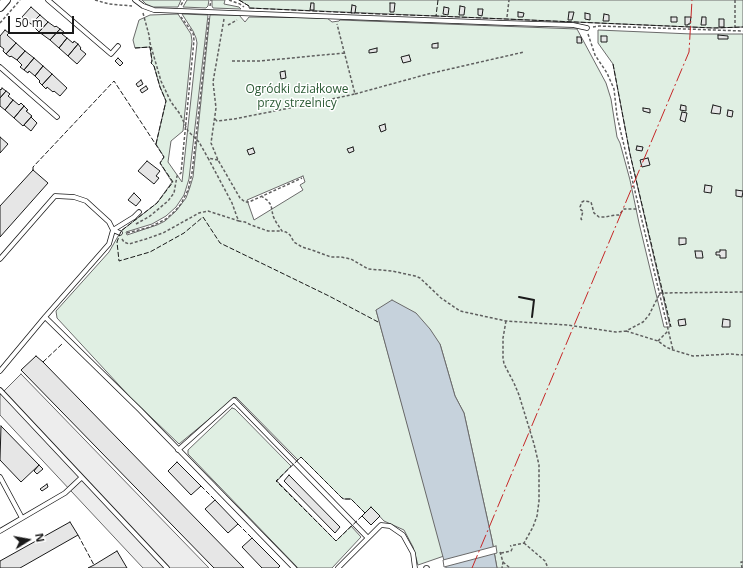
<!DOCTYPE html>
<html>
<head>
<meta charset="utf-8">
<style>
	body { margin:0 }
	#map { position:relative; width:743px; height:568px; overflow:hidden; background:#fff; font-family:"Open Sans",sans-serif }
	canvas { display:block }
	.north { position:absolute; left:8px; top:520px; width:40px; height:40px; -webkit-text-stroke:3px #fff; paint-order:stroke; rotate:79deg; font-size:11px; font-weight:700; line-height:16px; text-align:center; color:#1a1a1a }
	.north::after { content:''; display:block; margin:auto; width:14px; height:18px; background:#1a1a1a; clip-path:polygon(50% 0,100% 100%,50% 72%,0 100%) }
	.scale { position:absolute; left:8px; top:16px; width:66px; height:18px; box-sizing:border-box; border:2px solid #1a1a1a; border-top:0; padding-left:5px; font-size:12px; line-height:14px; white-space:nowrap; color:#1a1a1a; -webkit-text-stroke:3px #fff; paint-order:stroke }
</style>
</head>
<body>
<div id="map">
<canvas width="743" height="568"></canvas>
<div class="north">N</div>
<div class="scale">50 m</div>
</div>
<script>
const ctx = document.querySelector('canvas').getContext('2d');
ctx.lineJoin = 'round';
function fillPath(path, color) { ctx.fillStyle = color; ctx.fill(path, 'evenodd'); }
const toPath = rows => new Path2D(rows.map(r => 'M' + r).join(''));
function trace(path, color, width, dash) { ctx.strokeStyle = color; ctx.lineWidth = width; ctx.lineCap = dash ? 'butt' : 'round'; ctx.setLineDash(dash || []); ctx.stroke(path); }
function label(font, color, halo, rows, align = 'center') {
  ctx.font = font + ' "Open Sans",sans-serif'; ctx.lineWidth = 3; ctx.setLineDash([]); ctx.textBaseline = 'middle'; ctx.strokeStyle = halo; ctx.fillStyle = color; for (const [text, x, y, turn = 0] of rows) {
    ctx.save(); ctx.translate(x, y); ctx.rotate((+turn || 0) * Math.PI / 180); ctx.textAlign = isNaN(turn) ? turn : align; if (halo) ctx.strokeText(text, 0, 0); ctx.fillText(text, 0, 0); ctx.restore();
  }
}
const green = toPath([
	[142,0,181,0,178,7,153,7,146,4,142,0],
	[187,0,209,0,208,6,206,8,183,7,187,0],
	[212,0,225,0,224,4,239,7,241,9,213,8,212,6,212,0],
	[239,0,743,0,743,27,714,28,436,16,249,8,249,6,239,0],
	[178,14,191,34,192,41,183,131,171,141,168,162,182,182,197,43,196,38,193,31,182,14,208,15,189,179,184,195,176,207,166,216,152,224,126,232,127,235,157,225,165,221,176,211,186,198,190,187,193,177,210,15,239,15,245,22,249,17,327,18,332,22,339,21,340,20,577,29,606,83,611,99,617,137,620,143,630,180,639,223,664,327,670,327,630,154,613,64,598,43,598,30,692,34,743,34,743,568,497,568,492,540,464,413,455,396,440,344,376,310,444,556,418,565,413,547,404,530,384,521,371,507,365,513,351,499,344,499,342,498,301,457,298,460,236,397,179,444,130,397,57,318,56,311,109,252,121,231,157,203,172,182,160,163,164,157,156,144,166,101,160,87,154,66,151,63,152,61,150,47,135,48,133,40,139,20,150,15,178,14],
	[303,176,305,182,300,185,303,190,254,220,247,200,303,176],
	[232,408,235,409,291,466,277,481,336,541,351,526,361,537,332,568,298,568,188,454,188,450,232,408]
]);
fillPath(green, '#e0efe3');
trace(green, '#6a6a6a', 1);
const parking = toPath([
	[21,374,209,568,143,568,0,415,0,395,21,374]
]);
fillPath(parking, '#ededed');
trace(parking, '#6a6a6a', 1);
const water = toPath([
	[392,300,416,313,430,329,440,344,455,396,464,413,492,540,497,568,446,568,376,310,392,300]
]);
fillPath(water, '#c6d2dc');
trace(water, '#6a6a6a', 1);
const pier = toPath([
	[496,546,497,553,444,567,443,560,496,546]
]);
fillPath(pier, '#fff');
trace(pier, '#6a6a6a', 1);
const building = toPath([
	[311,3,314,3,314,10,310,10,311,3],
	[390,3,395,3,394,12,390,12,390,3],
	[352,5,356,6,355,13,351,13,352,5],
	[460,6,465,7,464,15,459,15,460,6],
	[31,7,40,15,31,24,22,17,31,7],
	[444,7,449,8,448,15,443,14,444,7],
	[478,9,483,9,482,16,478,15,478,9],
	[518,12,524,13,523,17,518,17,518,12],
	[569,12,574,12,572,20,568,20,569,12],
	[585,13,590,14,590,20,585,19,585,13],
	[604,14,609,15,609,21,603,21,604,14],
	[40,15,48,22,39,32,31,24,40,15],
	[671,17,677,17,677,22,671,22,671,17],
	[685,17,691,17,690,24,688,24,688,25,685,25,685,17],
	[702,17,706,17,706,25,701,25,702,17],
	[719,19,724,19,724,27,719,27,719,19],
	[48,22,55,27,56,26,60,29,50,40,39,32,48,22],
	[60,29,64,32,62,34,67,38,59,48,50,40,60,29],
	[5,30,9,33,7,35,16,43,6,54,3,51,4,49,0,46,0,36,5,30],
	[718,35,728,36,728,39,718,39,718,35],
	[601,36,607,36,607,42,601,42,601,36],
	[577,37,581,37,582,43,577,43,577,37],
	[67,38,73,43,74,41,78,44,68,56,59,48,67,38],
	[16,43,25,51,17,60,11,56,10,57,6,54,16,43],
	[438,43,438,48,432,48,432,44,438,43],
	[78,44,81,48,80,49,86,54,77,64,68,56,78,44],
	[377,48,377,52,369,53,369,50,377,48],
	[25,51,34,58,24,70,20,67,22,65,17,60,25,51],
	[409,55,411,61,403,63,401,57,409,55],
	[34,58,43,66,35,76,29,71,28,73,24,70,34,58],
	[118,58,123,63,120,66,115,61,118,58],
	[43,66,52,74,42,85,39,82,40,81,35,76,43,66],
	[285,71,286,78,281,79,280,72,285,71],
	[52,74,67,88,60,96,54,91,53,92,47,87,46,89,42,85,52,74],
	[141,80,143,84,138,87,136,84,141,80],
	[146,86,148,89,142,93,140,90,146,86],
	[2,88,6,91,0,98,0,89,1,90,2,88],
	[6,91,10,94,8,96,13,100,5,110,0,106,0,98,6,91],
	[13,100,19,105,21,103,24,106,14,118,5,110,13,100],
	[681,105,686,106,686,111,680,110,681,105],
	[713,105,721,107,720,114,711,113,713,105],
	[24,106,28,110,26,111,32,116,23,126,14,118,24,106],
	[643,108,650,109,650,113,643,111,643,108],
	[728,110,733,111,732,117,727,116,728,110],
	[682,112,687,113,685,122,680,120,682,112],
	[31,117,37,123,31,131,24,125,31,117],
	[385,124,386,130,381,132,379,126,385,124],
	[0,137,8,144,0,153,0,137],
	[637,146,643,147,642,151,636,150,637,146],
	[353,147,354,151,349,153,347,149,353,147],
	[253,148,255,153,249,155,247,150,253,148],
	[648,158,650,165,642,167,640,160,648,158],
	[147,161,160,171,156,176,159,178,154,184,138,171,147,161],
	[33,170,48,183,0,237,0,206,33,170],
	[705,185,712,186,711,193,704,192,705,185],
	[736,190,743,191,742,197,736,196,736,190],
	[134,193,141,200,136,206,128,200,134,193],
	[679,238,686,238,686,244,679,245,679,238],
	[720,250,726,250,726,258,720,258,720,255,716,255,716,252,720,252,720,250],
	[695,251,702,251,703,258,696,258,695,251],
	[685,319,686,325,679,326,678,320,685,319],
	[723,319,730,320,730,327,722,327,723,319],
	[36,356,43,362,244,568,214,568,21,370,36,356],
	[1,426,39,465,21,482,0,460,1,426],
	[177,462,201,486,191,495,168,471,177,462],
	[39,465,43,469,37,474,34,471,39,465],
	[289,475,340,527,335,533,284,481,289,475],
	[47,484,48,487,42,491,40,489,47,484],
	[215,500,238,524,228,533,205,509,215,500],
	[371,507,380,516,371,525,362,516,371,507],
	[70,522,78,535,20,568,0,568,0,561,70,522],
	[252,538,280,566,278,568,262,568,242,547,252,538],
	[117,551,127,568,88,568,94,565,117,551]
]);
fillPath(building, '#e6e6e6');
trace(building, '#1a1a1a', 1);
const lane = toPath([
	[48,0,111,54,118,46],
	[135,0,143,6,154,10,506,23,573,25,587,28],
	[0,67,57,117],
	[0,259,55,196,74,197,86,201,109,222,113,230,134,217,139,212],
	[45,317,140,410,294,568],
	[0,371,45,317,109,244,113,230,120,233],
	[0,390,167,568],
	[178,450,234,400,368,538],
	[0,477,22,518],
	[0,531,65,493,81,478],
	[338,568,381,525,390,526,403,535,413,553,415,568],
	[426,568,427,568]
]);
const street = toPath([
	[0,7,6,0]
]);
trace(lane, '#1a1a1a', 5.5);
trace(street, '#1a1a1a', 10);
trace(toPath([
	[95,0,109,4,132,6],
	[229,0,240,4,244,7],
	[735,0,735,31],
	[181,5,184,0],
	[210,6,211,0],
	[143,13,149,35,150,43,161,81,171,102,180,114,188,131,199,142,208,158],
	[507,17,509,0],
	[224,19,213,82,216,108,211,143,218,160,240,198,245,202,249,202,302,178],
	[0,23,20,0],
	[228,25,237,20],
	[593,27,599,26,743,31],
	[588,34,595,55,607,73,614,89,617,116,622,137,673,350],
	[232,61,260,61,344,53],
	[355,94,428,74,524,52],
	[215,119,217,121,234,119,295,107,355,94,337,24],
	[218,160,208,158,232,203,237,217,239,221,245,222,251,225,268,231,282,231],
	[261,196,267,200,271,205,273,216,276,222,282,231,286,232,290,235,294,242,302,247,312,250,331,257,341,257,351,259,368,269,392,271,415,276,420,278,441,298,460,311,506,321,567,325,616,332,626,331,643,322,649,315,660,293,743,292],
	[582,220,581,219,583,211,581,210,580,207,582,202,584,201,591,202,594,213,599,217,605,217,615,215,619,215,624,209,639,209],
	[136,224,150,216,168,201,174,193,177,176,181,173,194,40,193,33,181,17],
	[127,233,150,227,166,219,175,211,181,204,188,190,192,173,209,18],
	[122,239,124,242,129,244,146,239,163,233,199,213,208,211,239,221],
	[506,321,503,338,503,358,504,364,514,383,519,395,534,444,539,465,539,501,537,516,533,527,524,543,510,546],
	[626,331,658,341,666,347,673,350,693,356,731,354,743,355],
	[658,341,668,331],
	[524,543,545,561,548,568],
	[500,552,503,562,502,568],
	[501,553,511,551,512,549,511,546],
	[503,562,510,568],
	[742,568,741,562,743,562]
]), '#5f5f5f', 1.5, [3, 2]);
trace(lane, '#fff', 4);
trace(street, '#fff', 8);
trace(toPath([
	[239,0,249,6,249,8,378,14,436,16,436,14],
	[438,0,436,16,714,28,743,27],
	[135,48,150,47,152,61,151,63,154,66,160,87,166,101,156,144],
	[613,64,630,154,671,327],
	[33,170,33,167,114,81,164,157,160,163,173,182,157,203,121,231,117,242,119,261,150,252,184,233,203,217,220,243,329,296,380,323],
	[43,362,62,344],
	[201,486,215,500],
	[362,516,336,541,276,481,301,457,342,498,344,499,351,499,365,513],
	[238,524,252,538],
	[78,535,94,565]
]), '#1a1a1a', 1, [5, 2]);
trace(toPath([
	[519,297,534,300,532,317]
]), '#1a1a1a', 2);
trace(toPath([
	[472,568,689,52,692,0]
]), '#c62828', 1, [14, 3, 2, 3]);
label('12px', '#2b5a34', '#fff', [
	["Ogródki działkowe",297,90],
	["przy strzelnicy",297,104]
]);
</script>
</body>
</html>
